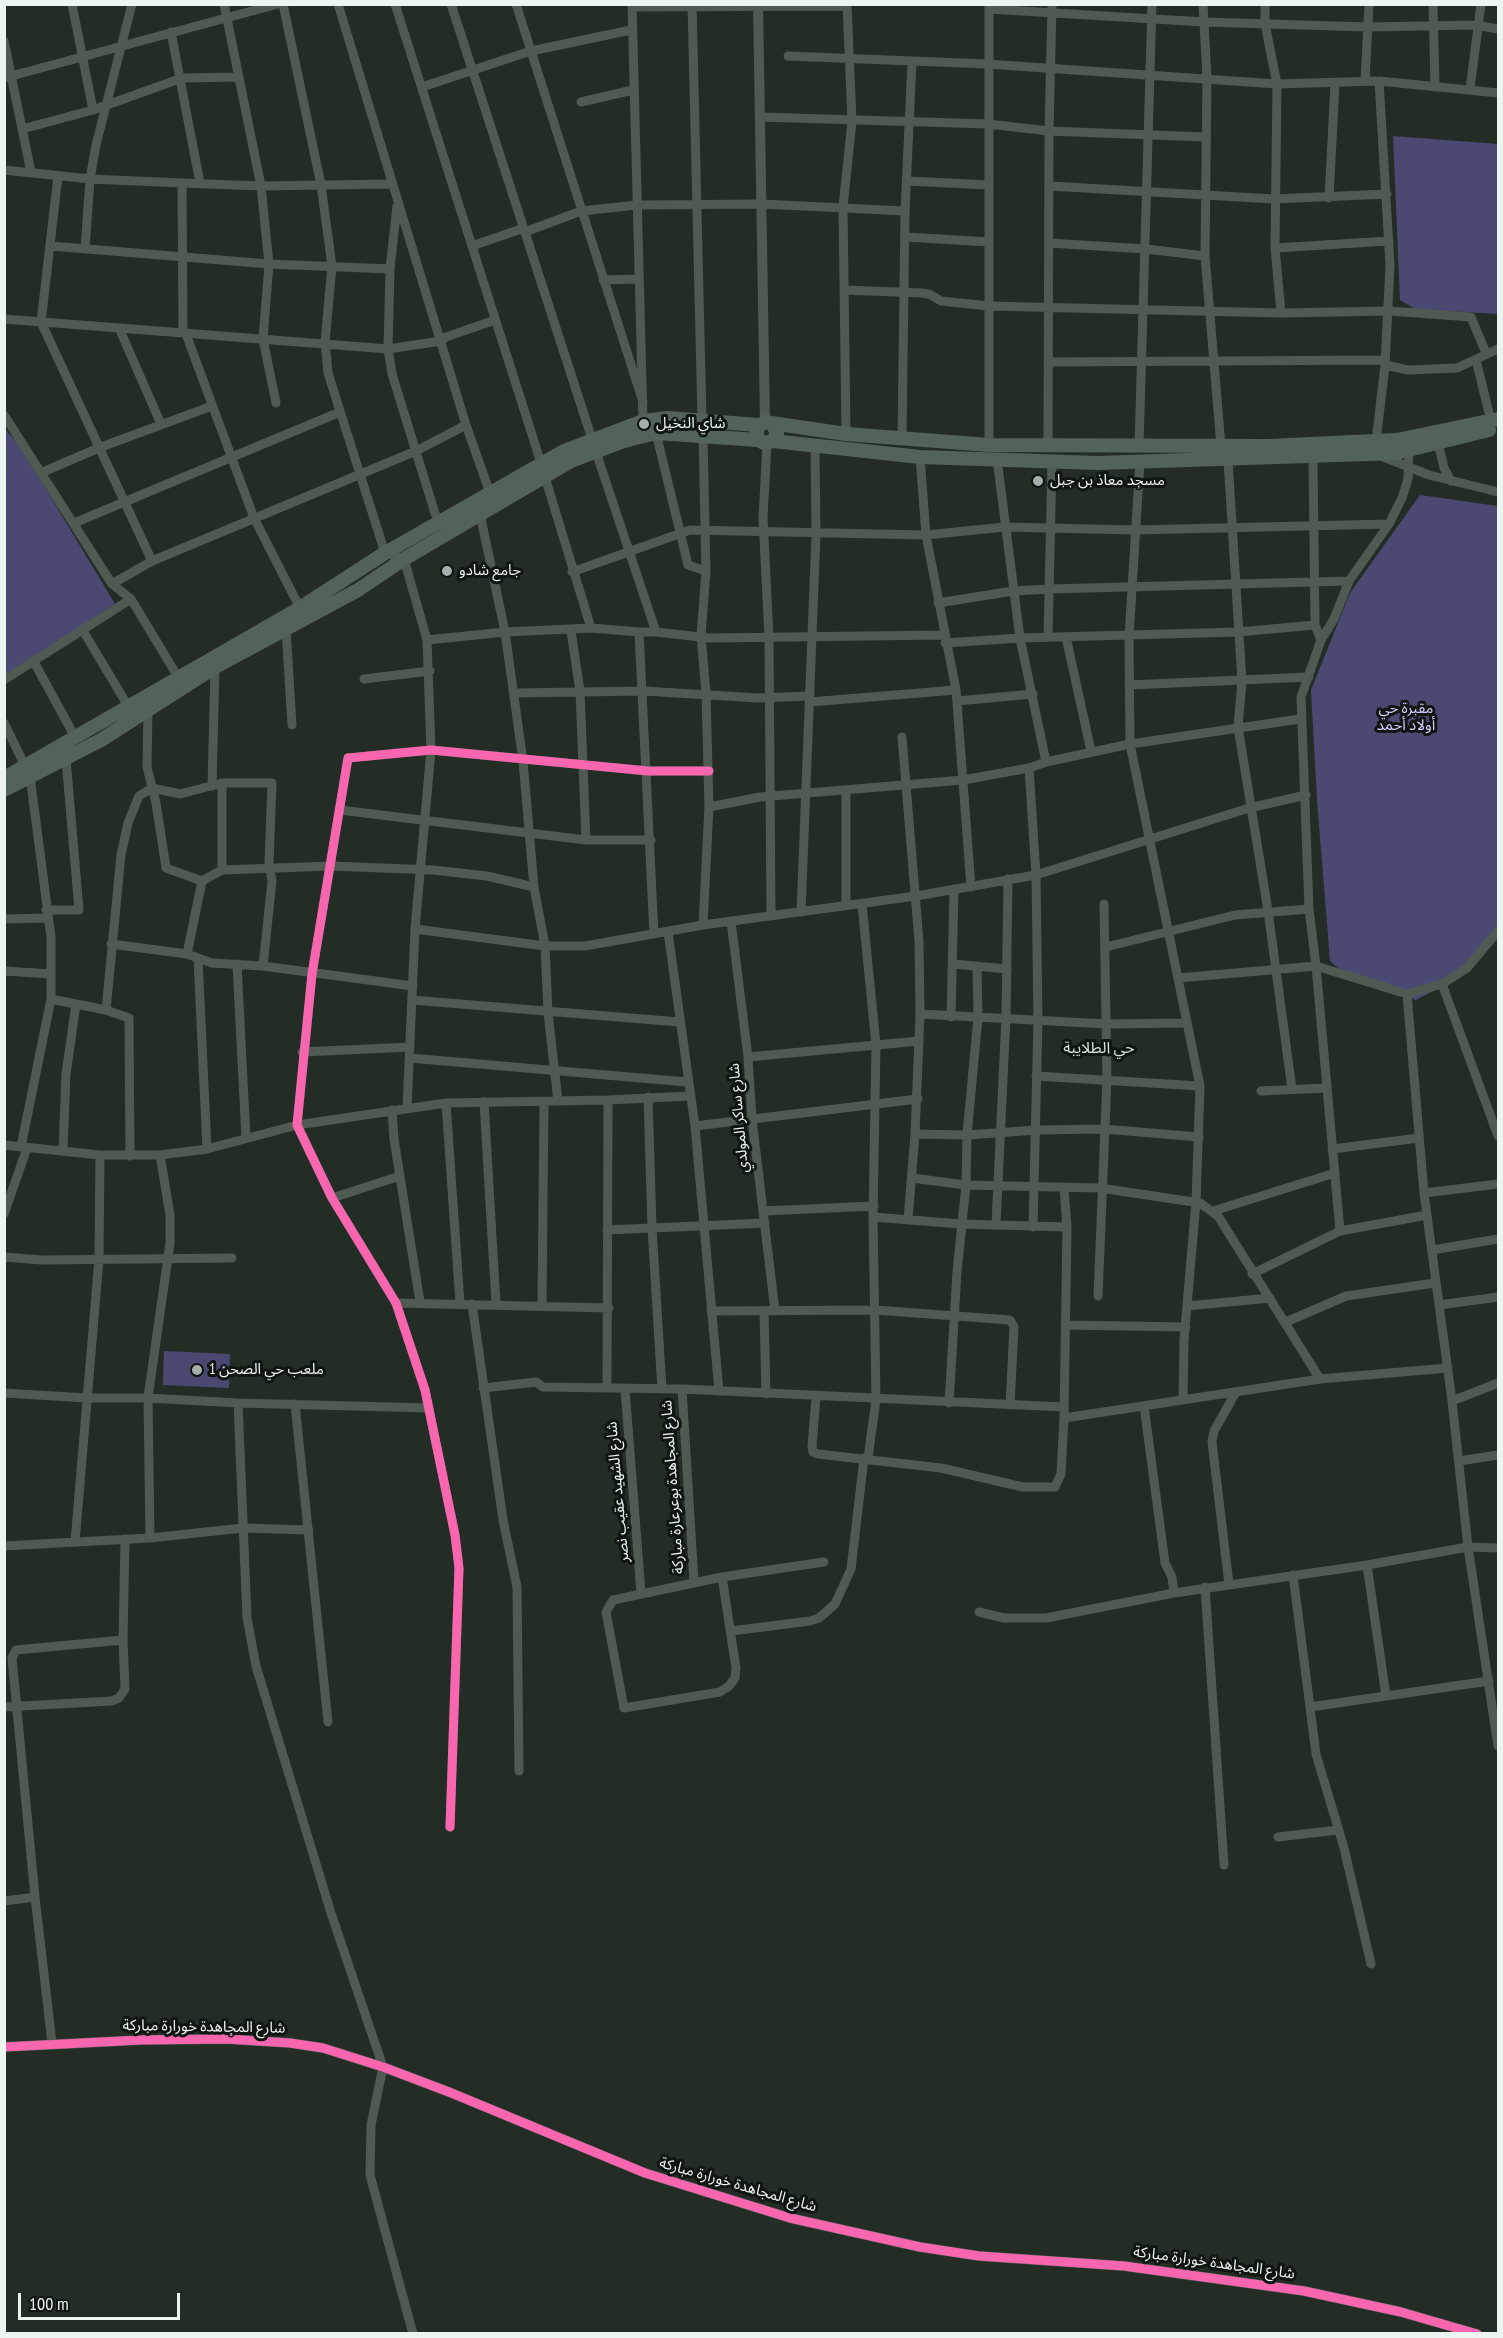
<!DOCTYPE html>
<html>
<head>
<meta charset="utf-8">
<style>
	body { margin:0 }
	#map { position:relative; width:1503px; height:2338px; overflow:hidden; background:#242c26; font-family:"PT Sans Narrow",sans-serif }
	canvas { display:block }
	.frame { position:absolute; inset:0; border:6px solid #ecf5ef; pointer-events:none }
	.scale { position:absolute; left:18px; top:2293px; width:162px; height:27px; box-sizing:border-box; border:3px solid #ecf5ef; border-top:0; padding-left:8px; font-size:18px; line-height:21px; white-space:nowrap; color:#ecf5ef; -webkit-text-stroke:4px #0f1511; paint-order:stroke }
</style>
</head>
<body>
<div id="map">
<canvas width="1503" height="2338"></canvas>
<div class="frame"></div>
<div class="scale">100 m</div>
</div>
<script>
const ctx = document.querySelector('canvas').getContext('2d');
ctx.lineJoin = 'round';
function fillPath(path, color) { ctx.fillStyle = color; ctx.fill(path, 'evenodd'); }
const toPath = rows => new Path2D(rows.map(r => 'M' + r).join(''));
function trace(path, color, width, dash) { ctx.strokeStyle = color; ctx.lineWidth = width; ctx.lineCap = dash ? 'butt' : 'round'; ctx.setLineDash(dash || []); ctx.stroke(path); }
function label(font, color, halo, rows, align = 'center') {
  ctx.font = font + ' "PT Sans Narrow","Noto Sans Arabic",sans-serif'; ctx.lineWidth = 6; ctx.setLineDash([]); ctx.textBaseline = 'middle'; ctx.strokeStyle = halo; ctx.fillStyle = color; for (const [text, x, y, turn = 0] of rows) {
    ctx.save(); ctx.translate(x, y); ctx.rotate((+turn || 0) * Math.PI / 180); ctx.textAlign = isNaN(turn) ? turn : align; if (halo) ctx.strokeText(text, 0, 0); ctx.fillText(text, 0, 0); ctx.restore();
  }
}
fillPath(toPath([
	[1393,136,1498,144,1498,314,1415,309,1400,300],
	[5,429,20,446,115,604,5,676],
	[1420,495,1498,506,1498,935,1465,974,1416,1000,1345,974,1330,961,1317,800,1311,690,1350,593],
	[164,1351,230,1354,229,1388,163,1385]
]), '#4a4972');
trace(toPath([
	[72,4,93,110,182,78,238,77],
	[224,4,261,186,269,264,263,339,276,403],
	[283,4,321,185,332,266,325,342,328,373,385,553,404,559,427,640,431,750,415,929,407,1108],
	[338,4,466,425,490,493],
	[395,4,541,463],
	[451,4,592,439],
	[516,4,643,402],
	[632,4,643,421],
	[692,4,702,418],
	[1203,4,1207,78,1205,256,1221,446],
	[1265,4,1265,24,1277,84,1275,248,1281,313],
	[1433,4,1435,87],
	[632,7,847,6],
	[989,9,1204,22,1368,27,1476,25,1498,29],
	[171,32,200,183],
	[4,41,31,172],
	[788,56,987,64,1277,84,1379,81,1498,93],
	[4,78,278,4],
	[1365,81,1369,4],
	[422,87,531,51,631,30],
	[1470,89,1481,4],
	[581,102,633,90],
	[760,117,988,124,1049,131,1205,137],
	[22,129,93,110],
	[4,170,90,179,182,183,261,186,391,184],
	[58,176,41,322,152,561],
	[907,181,989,185],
	[182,183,183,333],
	[1050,186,1274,199,1387,194],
	[1329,198,1335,84],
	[397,206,390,269,388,349,392,374,438,523],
	[525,232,581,211,637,205,762,204,905,211],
	[906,237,989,242],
	[1049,243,1146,249,1205,256],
	[51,246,269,264,390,269],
	[472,246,524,228],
	[1275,248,1389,241],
	[85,249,90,179,96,145,132,4],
	[603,280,639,279],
	[844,290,922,293,929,294,941,301,989,306,1281,313,1389,311,1471,317,1486,353],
	[4,319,388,349,441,341,446,337,495,320],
	[119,328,161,424],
	[186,334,254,518,300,608],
	[1476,360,1491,421],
	[1048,362,1384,360],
	[1385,365,1408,370,1457,368,1498,349],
	[4,415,112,584,131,599,181,682],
	[656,433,688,565,706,571],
	[846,434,843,207,852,121,847,4],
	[1437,438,1444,468,1451,481],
	[902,439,905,211,912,63],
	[1376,442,1385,365,1390,265,1379,81],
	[767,444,763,518,769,637,771,916],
	[989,445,989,4],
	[1139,446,1152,4],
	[1048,447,1049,131,1052,4],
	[1409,447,1408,479,1402,498,1389,524,1349,581,1334,619,1321,640,1301,697,1309,909,1316,966,1407,994,1442,984,1467,968,1498,931],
	[596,452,656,632,639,632],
	[1381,456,1429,475,1498,492],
	[920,457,926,535,956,690,971,887],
	[1313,458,1315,625,1321,640],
	[997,459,1020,638,1046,762],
	[1228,460,1242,681,1238,727,1268,911,1292,1089],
	[1140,461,1129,637,1130,744,1200,1086,1196,1202,1184,1340,1183,1400],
	[43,472,101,447,212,406],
	[545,477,591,628],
	[480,514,505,632,523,761,534,887,545,946,548,1013,558,1101],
	[74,523,340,412],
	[572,572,690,530,926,535,1005,527,1135,530,1389,524],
	[112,584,152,561,416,451,466,425],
	[938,603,1013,591,1050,589,1349,581],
	[82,629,128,706],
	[286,629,292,725],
	[656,632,709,638,943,635],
	[1048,637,1052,463],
	[1066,637,1091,751],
	[427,640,505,632,591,628,639,632,654,934],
	[945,643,1020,638,1238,632,1315,625],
	[34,662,75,737],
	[364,679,430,671],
	[4,680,131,599],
	[1129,685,1309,677],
	[514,693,644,691,758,698,810,696],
	[957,701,1033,694],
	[810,702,956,690],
	[148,710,147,767,156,803,166,868,202,881],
	[4,723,30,776,51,937,51,999,21,1147],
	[902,737,919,941,920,1014,915,1134,967,1135,1037,1130,1104,1129,1199,1137],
	[1029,768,1036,875,1038,1020,1033,1227],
	[222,783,222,870,331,866,433,870,487,876,534,887],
	[212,786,215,667],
	[846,791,846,905],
	[709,807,760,797,963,780,1029,768,1046,762,1130,744,1300,719],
	[340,810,586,840,580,691,571,631],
	[586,840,651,840],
	[862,904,876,1045,873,1217,876,1400,868,1458],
	[46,910,79,910,66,759],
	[801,912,816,535,815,448],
	[4,919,48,918],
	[731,921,748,1057,752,1119,775,1311],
	[703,925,709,807,706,693,701,636,706,571,703,437],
	[415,929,545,946,585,946,703,925,916,896,1036,875,1249,808,1306,795],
	[668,932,695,1126,719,1391],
	[111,944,187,954],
	[1106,947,1235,915,1309,909],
	[198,958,212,963,263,966,413,986],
	[237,964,246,1138],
	[953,964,1007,969],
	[977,966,978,1017,967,1135,966,1185,1100,1188,1200,1203,1218,1216,1320,1379,1448,1368],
	[4,971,51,974],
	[1178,978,1316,966,1340,1231],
	[1442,984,1498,1136],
	[1407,994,1424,1193,1452,1401,1468,1547,1498,1548],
	[51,999,106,1010,129,1018,130,1156],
	[412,1000,679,1022],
	[106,1010,121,855,128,823,139,796,152,788,180,794,222,783,272,783,269,863,272,881,263,966],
	[920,1014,1107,1024,1187,1023],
	[951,1017,954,889],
	[302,1052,410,1047],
	[748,1057,919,1041],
	[410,1058,687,1082],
	[1036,1076,1200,1086],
	[1261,1091,1327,1088],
	[648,1097,652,1228,662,1389],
	[484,1102,496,1304],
	[446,1103,460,1303],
	[392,1110,394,1139,420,1302],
	[695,1126,918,1099],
	[4,1145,100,1155,160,1155,207,1149,297,1125,446,1103,608,1100,689,1096],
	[207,1149,198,958,187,954,202,881,222,870],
	[1332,1149,1419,1138],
	[63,1151,66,1074,76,1004],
	[912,1178,966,1185,957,1272,949,1403],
	[1424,1193,1498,1184],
	[332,1198,400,1176],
	[763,1211,874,1206],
	[1213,1211,1335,1173],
	[4,1214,27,1148],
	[873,1217,961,1224,1067,1227],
	[908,1220,915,1134],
	[996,1224,1006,1018,1008,879],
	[607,1230,765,1223],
	[1432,1250,1498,1239],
	[4,1257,42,1260,232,1258],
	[1252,1274,1340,1231,1427,1215],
	[1098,1296,1107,1079,1104,904],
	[396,1303,609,1308],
	[472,1304,503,1520,517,1587,519,1771],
	[542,1305,544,1102],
	[1439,1305,1498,1297],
	[1187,1306,1270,1298],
	[711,1311,875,1310,1010,1320,1014,1327,1010,1405],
	[764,1311,766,1394],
	[1286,1322,1346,1296,1435,1283],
	[1065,1325,1186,1327],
	[483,1388,536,1382,543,1387,682,1389,1064,1407],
	[607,1388,608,1100],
	[625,1389,641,1593],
	[682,1389,694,1582],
	[4,1393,87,1398,148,1398,238,1403,429,1408],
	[816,1397,812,1446,813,1452,818,1454,941,1468,1023,1487,1055,1487,1061,1474,1064,1418,1067,1227,1064,1188],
	[1452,1401,1498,1383],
	[238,1403,247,1618,256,1666,331,1913,383,2067,371,2125,370,2175,413,2334],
	[295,1404,328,1722],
	[1144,1406,1165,1563,1172,1577,1174,1593,1367,1565,1468,1547,1498,1746],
	[1064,1418,1320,1379],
	[1459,1461,1498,1455],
	[150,1538,148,1398,170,1243,170,1215,160,1155],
	[75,1542,99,1259,100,1155],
	[4,1546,150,1538,243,1528,309,1530],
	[1367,1565,1386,1696],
	[1293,1575,1316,1754,1344,1848,1371,1964],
	[722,1577,736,1668,735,1678,729,1686,720,1692,624,1708,606,1612,613,1600,722,1577,824,1562],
	[1229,1584,1212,1442,1214,1431,1236,1392],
	[1205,1587,1224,1865],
	[979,1612,1004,1618,1046,1618,1174,1593],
	[731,1631,810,1621,819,1618,835,1604,851,1569,864,1458],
	[4,1707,112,1701,119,1698,125,1689,123,1640],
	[1310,1707,1489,1681],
	[450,1827,459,1568,455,1535,425,1390,396,1303,332,1198,297,1125,312,974,348,758,431,750,648,771,709,771],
	[1278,1837,1338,1830],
	[35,1897,12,1658,16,1650,123,1640,125,1539],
	[4,1901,35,1897,52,2043]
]), '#4f5b52', 9);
trace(toPath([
	[758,4,765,422],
	[4,2047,141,2040,226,2039,290,2043,323,2048,383,2067,449,2092,645,2173,790,2218,920,2247,979,2256,1124,2266,1304,2291,1401,2312,1477,2334]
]), '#4f5b52', 10);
trace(toPath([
	[773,425,777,433,773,441,764,443,758,440,756,428,765,422,846,434,989,445,1268,446,1397,440,1498,419],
	[773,441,920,457,1098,463,1396,453,1489,430],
	[4,778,300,608,385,553,564,451,643,421,668,418,758,425],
	[4,790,101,740,215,667,358,590,404,559,571,461,624,441,656,433,758,440]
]), '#546359', 14);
trace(toPath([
	[450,1827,459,1568,455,1535,425,1390,396,1303,332,1198,297,1125,312,974,348,758,431,750,648,771,709,771],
	[4,2047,141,2040,226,2039,290,2043,323,2048,383,2067,449,2092,645,2173,790,2218,920,2247,979,2256,1124,2266,1304,2291,1401,2312,1477,2334]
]), '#f766af', 9);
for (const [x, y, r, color] of [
	[644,424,6,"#a6afa9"],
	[1038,481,6,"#a6afa9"],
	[447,571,6,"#a6afa9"],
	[197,1370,6,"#a6afa9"]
]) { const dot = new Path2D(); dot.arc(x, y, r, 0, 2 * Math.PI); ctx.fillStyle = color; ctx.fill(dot); trace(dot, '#0f1511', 2); }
label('15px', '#ecf5ef', '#0f1511', [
	["شاي النخيل",656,424],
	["مسجد معاذ بن جبل",1050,481],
	["جامع شادو",459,571],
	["ملعب حي الصحن 1",209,1370]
], 'left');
label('15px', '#d0d0fe', '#0f1511', [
	["مقبرة حي",1406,709],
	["أولاد أحمد",1406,726]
]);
label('15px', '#ecf5ef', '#0f1511', [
	["شارع ساكر المولدي",739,1118,-95],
	["شارع المجاهدة بوعرعارة مباركة",673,1487,-94],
	["شارع الشهيد عقيب نصر",618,1492,-95],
	["شارع المجاهدة خورارة مباركة",204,2027,1],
	["شارع المجاهدة خورارة مباركة",738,2185,16],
	["شارع المجاهدة خورارة مباركة",1214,2263,8]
]);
label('16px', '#d1e3d5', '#0f1511', [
	["حي الطلايبة",1099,1048]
]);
</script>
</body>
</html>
